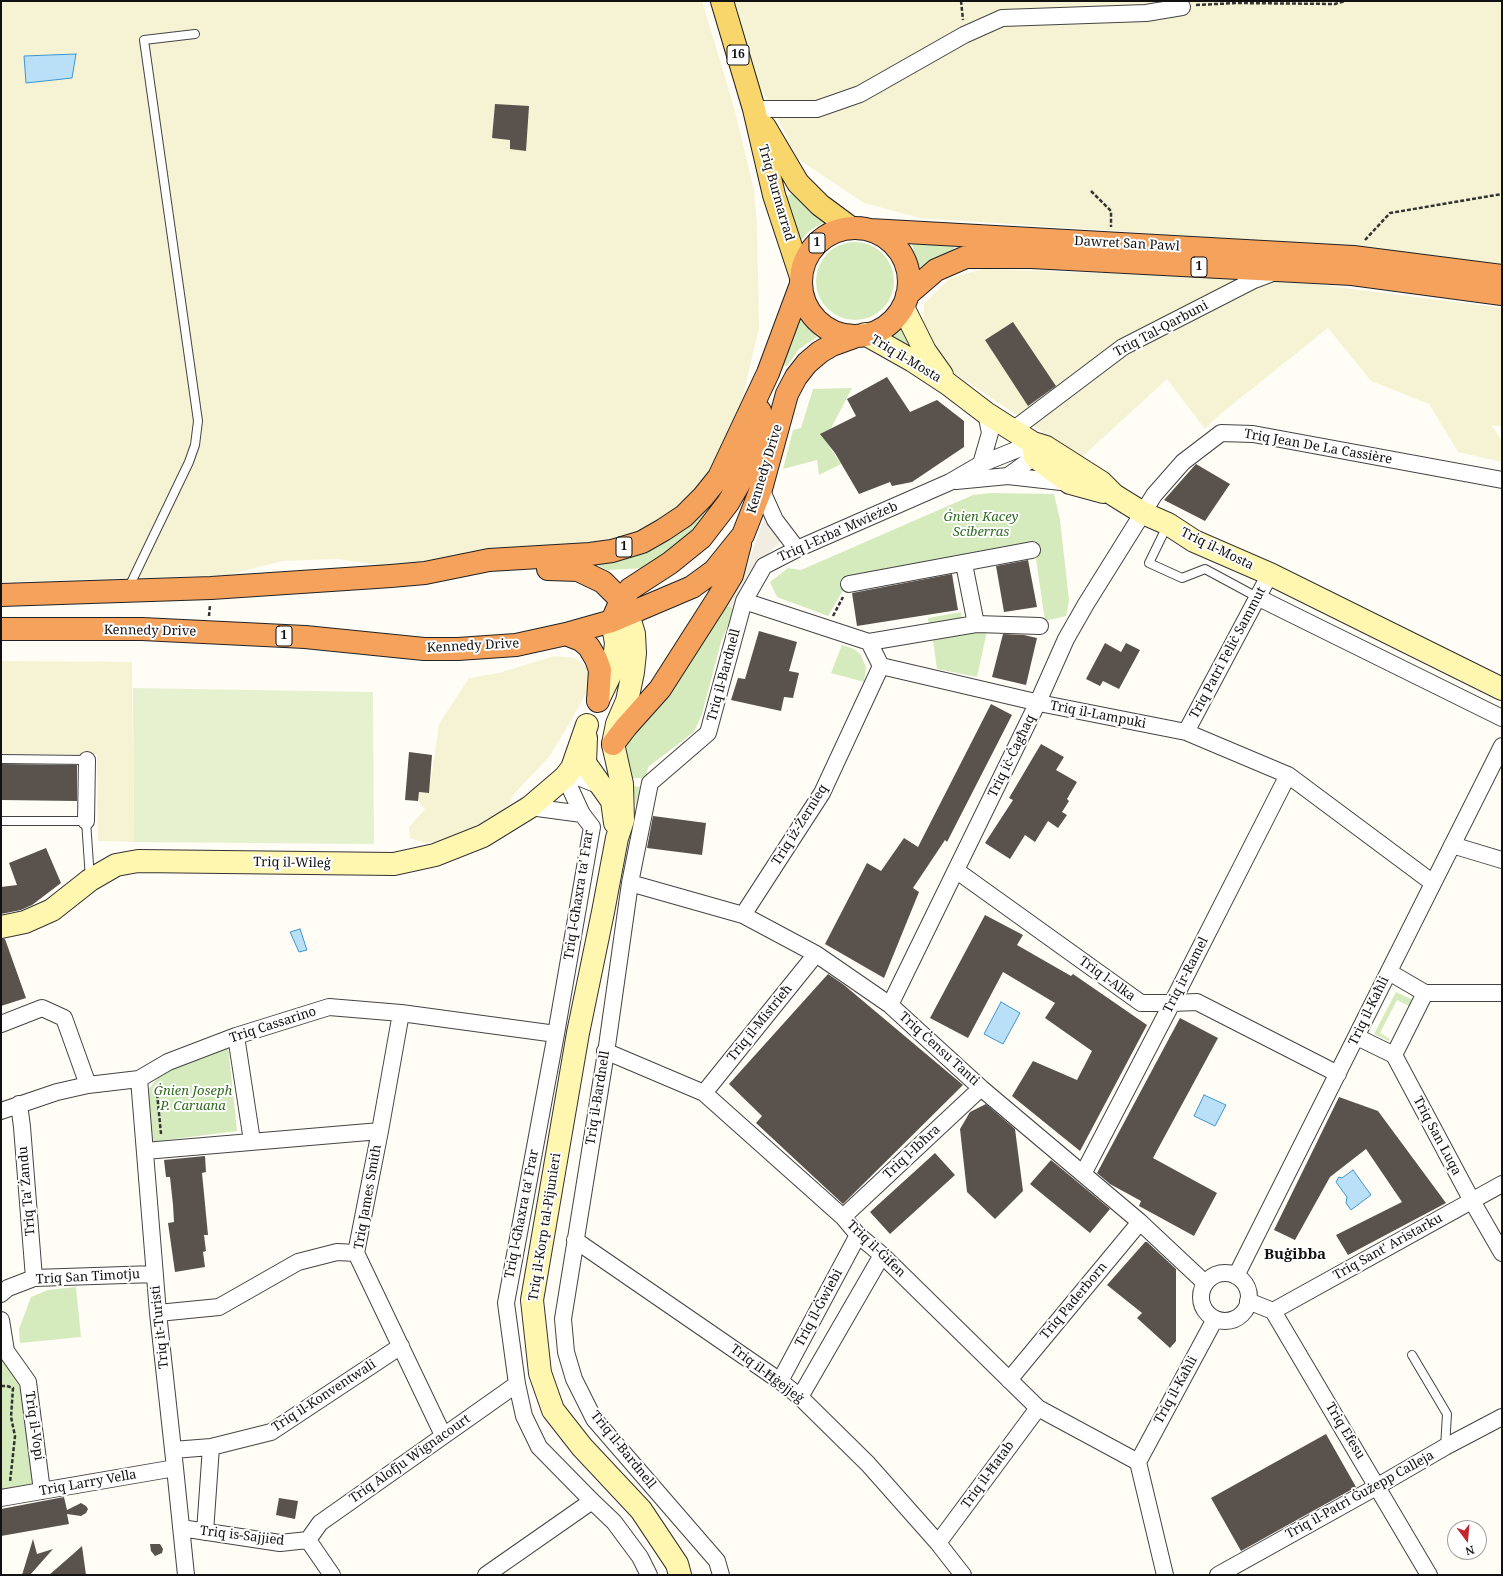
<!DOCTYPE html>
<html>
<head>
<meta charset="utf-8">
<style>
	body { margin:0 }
	#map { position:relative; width:1503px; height:1576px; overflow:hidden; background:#fffdf5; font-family:"Noto Serif",serif }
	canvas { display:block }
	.frame { position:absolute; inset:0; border:2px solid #111; pointer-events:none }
	.north { position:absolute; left:1447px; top:1520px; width:40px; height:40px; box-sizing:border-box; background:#fff; border:1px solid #a0a0a0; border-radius:50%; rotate:164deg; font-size:11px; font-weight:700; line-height:16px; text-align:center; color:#111 }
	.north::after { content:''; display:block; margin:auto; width:14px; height:18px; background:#c4262e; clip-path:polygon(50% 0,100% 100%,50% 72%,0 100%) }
</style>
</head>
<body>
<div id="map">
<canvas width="1503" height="1576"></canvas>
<div class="frame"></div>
<div class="north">N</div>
</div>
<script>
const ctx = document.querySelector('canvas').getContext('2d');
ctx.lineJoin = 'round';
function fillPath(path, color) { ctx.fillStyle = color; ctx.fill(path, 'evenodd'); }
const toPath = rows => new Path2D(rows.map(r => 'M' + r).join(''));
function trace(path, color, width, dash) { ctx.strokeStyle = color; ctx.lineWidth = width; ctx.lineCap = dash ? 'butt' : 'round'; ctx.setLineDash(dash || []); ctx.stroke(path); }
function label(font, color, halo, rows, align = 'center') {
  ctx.font = font + ' "Noto Serif",serif'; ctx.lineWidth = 4; ctx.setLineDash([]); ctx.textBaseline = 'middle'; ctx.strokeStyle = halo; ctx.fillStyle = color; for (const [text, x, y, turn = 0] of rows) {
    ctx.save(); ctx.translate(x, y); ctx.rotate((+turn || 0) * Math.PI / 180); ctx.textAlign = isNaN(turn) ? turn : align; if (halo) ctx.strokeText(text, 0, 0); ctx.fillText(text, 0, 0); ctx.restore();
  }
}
fillPath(toPath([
	[1,1,702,1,735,111,754,190,757,227,759,328,730,450,687,503,653,527,616,540,572,546,388,566,338,559,282,561,228,575,1,582],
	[733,1,1502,1,1502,266,1359,247,920,218,864,203,798,159,779,121,775,108,756,84],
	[983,269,1247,278,1264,281,1312,284,1502,308,1502,427,1491,425,1502,440,1502,462,1458,452,1429,404,1371,381,1328,328,1218,416,1205,429,1167,379,1081,458,936,361,923,330,924,304,950,278],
	[554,656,575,658,588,668,588,689,571,721,549,757,513,795,505,816,466,837,425,843,410,838,409,827,425,809,418,801,419,792,429,793,439,724,469,678,499,673],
	[1,661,132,662,134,842,98,841,97,755,1,754]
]), '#f6f3d4');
fillPath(toPath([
	[794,192,824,222,809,231,799,243,784,198],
	[911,241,954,244,954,253,935,258,919,268],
	'816 281a39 39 0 1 1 78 0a39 39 0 1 1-78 0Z',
	[799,318,817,337,799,349,787,366,781,365],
	[904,320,914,355,887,336],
	[852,388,825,440,841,464,819,475,817,460,783,469,793,430,801,428,813,389],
	[722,492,700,529,646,568,607,570,585,560,696,518],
	[991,493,1054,494,1060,520,1069,600,1066,616,1045,621,1034,545,841,578,844,589,828,616,777,597,770,582,788,568,801,570,973,495],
	[726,605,735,609,721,642,702,714,694,732,648,767,646,778,625,778,622,752,627,740],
	[961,612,962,622,929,627,928,618],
	[987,631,977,677,937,669,933,640],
	[842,645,854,649,861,655,866,668,864,682,831,673],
	[633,786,643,787,637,814],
	[1396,992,1413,1000,1409,1006,1397,1000,1380,1033,1390,1039,1389,1041,1374,1034],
	[228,1045,237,1131,151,1142,147,1091,164,1070],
	[76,1287,81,1337,20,1343,19,1329,31,1297,48,1290],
	[1,1353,13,1370,22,1394,36,1487,1,1491]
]), '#d5ebbd');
fillPath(toPath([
	[133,688,373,692,374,844,134,842]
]), '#e6f2cf');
fillPath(toPath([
	[766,513,782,540,748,574,735,609,726,605,747,566]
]), '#f1ede2');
const water = toPath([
	[76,54,72,78,26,83,24,56,76,54],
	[300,929,307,950,299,952,290,932,300,929],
	[1001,1002,1020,1013,1003,1044,984,1034,1001,1002],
	[1204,1095,1226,1105,1215,1126,1194,1116,1204,1095],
	[1353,1170,1371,1195,1351,1210,1346,1203,1347,1197,1336,1182,1339,1177,1342,1178,1353,1170]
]);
fillPath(water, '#b9e0f7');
trace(water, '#3f96cf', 1);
fillPath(toPath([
	[495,104,529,106,526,151,510,149,510,140,492,138],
	[1013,322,1056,386,1028,406,985,340],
	[887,377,910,412,937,400,964,421,964,447,912,482,892,486,890,482,859,494,835,453,820,434,856,416,847,399],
	[1196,464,1230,484,1205,521,1164,500],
	[1028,560,1037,607,1004,612,996,566],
	[952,574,958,610,857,626,852,593],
	[759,631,797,642,789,671,799,673,793,698,784,697,781,711,731,700,738,678,745,679],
	[1003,634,1024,635,1037,638,1026,685,992,677],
	[1105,643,1121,652,1126,643,1140,650,1119,689,1103,681,1100,686,1086,679],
	[991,704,1012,715,947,842,945,840,913,888,919,892,884,978,825,944,867,863,881,871,904,838,918,847],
	[1041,744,1064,757,1056,770,1077,782,1067,799,1069,801,1062,812,1067,815,1058,828,1048,821,1035,842,1025,835,1010,859,985,843,1013,800,1009,798],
	[409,752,432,755,429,793,419,792,418,801,405,800],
	[1,764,77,765,77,801,1,800],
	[653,816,706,823,702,855,647,848],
	[46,848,61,883,32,905,21,910,1,914,1,887,17,885,9,863],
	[985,915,1023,935,1017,945,1071,976,1073,974,1147,1025,1080,1151,1012,1096,1033,1061,1077,1080,1092,1051,1045,1018,1055,1003,1003,972,968,1038,930,1018],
	[1,939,5,939,26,998,1,1006],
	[828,974,844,985,963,1085,843,1204,756,1123,762,1116,729,1084],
	[1180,1018,1218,1038,1153,1158,1217,1193,1194,1236,1139,1206,1141,1201,1110,1184,1097,1173],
	[1339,1097,1378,1111,1446,1203,1348,1255,1336,1235,1402,1202,1366,1149,1330,1177,1295,1240,1274,1230],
	[986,1104,1015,1129,1023,1191,995,1219,967,1192,960,1129,970,1112],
	[935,1153,955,1175,890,1234,870,1212],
	[205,1156,206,1172,202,1173,208,1235,204,1235,206,1251,203,1252,205,1267,175,1272,168,1223,174,1222,173,1205,170,1177,166,1177,164,1160],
	[1051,1160,1110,1209,1090,1233,1030,1184],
	[1145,1242,1147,1242,1176,1269,1176,1341,1170,1348,1137,1318,1142,1313,1107,1285],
	[1326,1434,1356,1487,1241,1551,1211,1498],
	[64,1497,67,1510,81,1503,86,1506,88,1509,86,1513,81,1516,67,1514,69,1524,1,1536,1,1509],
	[279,1498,298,1501,295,1519,276,1515],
	[33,1539,37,1554,53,1549,30,1575,22,1575],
	[150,1544,160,1544,163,1549,162,1553,155,1556,151,1551],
	[82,1546,86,1575,49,1575,72,1555]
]), '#5a524d');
const lane = toPath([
	[1168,524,1149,563,1182,578,1205,569,1257,597],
	[128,589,189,462,195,445,198,421,144,40,195,34],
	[1,759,87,760],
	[1,821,86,821,90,879],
	[1412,1355,1447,1414,1445,1447]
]);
const street = toPath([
	[754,109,817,109,860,94,964,35,1002,18,1146,13,1182,7],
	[1013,430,1123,347,1254,280,1275,272],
	[981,464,1033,443,1030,460,1008,476],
	[956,481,1008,476,1070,483],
	[761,489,775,520,797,549],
	[964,564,976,624],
	[849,584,1032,550],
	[1257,597,1502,718],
	[744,601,869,642,881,666],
	[869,642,976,624,1040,626],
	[881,666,1044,704,1186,732,1288,775,1433,883],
	[1186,732,1270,574],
	[568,773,603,787],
	[565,777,582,814,592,827,556,1034,506,1303,517,1384,524,1416,539,1447,592,1501,614,1522,640,1557,649,1575],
	[530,807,582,814],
	[86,821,87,760],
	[1452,845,1502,860],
	[957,871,1141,1003,1172,1003,1197,1002,1338,1074],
	[630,883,743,915,816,954,890,1005,981,1088,1140,1222,1205,1283],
	[743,915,822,793,881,666],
	[1389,972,1425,993,1502,993],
	[890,1005,1038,702,1066,639,1086,604,1154,495,1183,462,1221,433,1253,434,1502,480],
	[401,1013,380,1131,356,1253,443,1435],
	[1,1024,42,1008,64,1018,88,1085],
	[236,1036,252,1141],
	[1357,1037,1394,1055,1472,1201,1502,1253],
	[605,1051,704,1093,843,1217,858,1235,882,1255,1038,1408,1138,1462],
	[1394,1055,1425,993],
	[139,1079,158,1313,175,1468,186,1575],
	[704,1093,816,954],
	[19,1104,22,1127,34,1278],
	[1,1111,57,1092,88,1085,139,1079,168,1062,236,1036,329,1007,401,1013,556,1034],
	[145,1151,380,1131],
	[1083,1174,1172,1003,1288,775],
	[843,1217,981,1088],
	[575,1240,780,1381,800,1397,868,1464,938,1543,963,1575],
	'1201 1297a24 24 0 1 1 48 0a24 24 0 1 1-48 0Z',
	[1236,1276,1502,746],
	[1,1294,8,1288,34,1278,155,1274],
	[1248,1301,1273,1311,1429,1575],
	[1273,1311,1502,1184],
	[158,1313,219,1307,298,1262,337,1252,356,1253],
	[1,1320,6,1351,28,1382,42,1491],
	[1009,1380,1140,1222],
	[780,1381,858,1235],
	[800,1397,882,1255],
	[173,1450,211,1447,271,1432,401,1346],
	[1138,1462,1215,1319],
	[1138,1462,1165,1575],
	[1,1498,175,1468],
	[181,1528,280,1543,308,1540],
	[205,1532,211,1447],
	[308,1540,320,1523,517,1384],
	[308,1540,332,1575],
	[938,1543,1038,1408],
	[486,1575,592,1501],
	[721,1575,717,1561,594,1419,574,1379,566,1352,563,1319,607,1046,630,883,650,783,708,733,744,601,764,566,797,549,950,482,981,464,990,433,986,413],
	[1218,1575,1378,1486,1445,1447,1502,1417]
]);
const secondary = toPath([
	[903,307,925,351,942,375],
	[865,334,913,361,948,384,986,413,1033,443,1046,447,1101,482,1114,495,1143,513,1168,524,1194,541,1270,574,1502,689],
	[1033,443,1035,457,1070,483,1103,492],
	[628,614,634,634,635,653,633,672,627,701,617,724,613,744,622,784,623,820,617,838,603,912,578,1033,532,1300,540,1373,553,1410,582,1447,641,1510,677,1564,680,1575],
	[598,700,613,669,616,643,612,621],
	[586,738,585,763,612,801,615,823],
	[1,927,25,922,52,910,90,880,116,865,138,861,394,864,435,855,483,836,530,807,565,777,572,768,587,725]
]);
const primary = toPath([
	[722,1,754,109,774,195,801,277],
	[765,127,798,183,820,205,851,228]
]);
const highway = toPath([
	'801 282a54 54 0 1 1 108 0a54 54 0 1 1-108 0Z',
	[870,230,1353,257,1502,276],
	[907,295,936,270,966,257,1031,257,1352,274,1502,294],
	[548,569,578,570,603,582,621,600,627,612],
	[1,595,211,588,391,576,425,573,489,560,590,554,612,551,642,542,663,530,684,516,703,497,719,477,768,373,800,287],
	[612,621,621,600,630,589,670,563,701,538,728,503,743,477,753,444,760,411],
	[1,629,142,629,305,637,424,649,458,649,516,645,566,634,612,621,692,587,714,571,743,535,761,489,787,394,796,377,807,363,820,352,832,345,857,336],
	[566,634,581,640,589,647,596,659,600,670,598,701],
	[613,744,626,727,660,689,715,603,732,575,740,544]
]);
trace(lane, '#444', 10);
trace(street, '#444', 18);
trace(secondary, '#333', 24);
trace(primary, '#222', 24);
trace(highway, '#222', 24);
trace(toPath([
	[961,1,963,20],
	[1196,5,1237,3,1335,4,1345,1],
	[1091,191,1111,211,1111,227],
	[1365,240,1390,213,1502,194],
	[209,616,210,605],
	[833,616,843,597],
	[161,1134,157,1093,161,1084],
	[1,1386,7,1386,13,1388,11,1417,15,1436,10,1482]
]), '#333', 2.5, [4, 2]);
trace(lane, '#fff', 8);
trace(street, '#fff', 16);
trace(secondary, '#fff6b0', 22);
trace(primary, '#f9d66b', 22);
trace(highway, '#f5a25d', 22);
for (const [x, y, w] of [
	[738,55,22],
	[817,243,16],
	[1199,267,16],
	[624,547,16],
	[284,636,16]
]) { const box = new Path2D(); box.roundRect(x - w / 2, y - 10, w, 20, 3); ctx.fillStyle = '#fff'; ctx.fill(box); trace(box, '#111', 1); }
label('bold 12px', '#111', null, [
	["16",738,55],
	["1",817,243],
	["1",1199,267],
	["1",624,547],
	["1",284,636]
]);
label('13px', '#111', '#fff', [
	["Triq Burmarrad",776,193,74],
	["Dawret San Pawl",1127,244,3],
	["Triq Tal-Qarbuni",1161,329,-28],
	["Triq il-Mosta",906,359,31],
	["Triq Jean De La Cassière",1318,447,10],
	["Kennedy Drive",765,469,-73],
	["Triq l-Erba' Mwieżeb",838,532,-24],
	["Triq il-Mosta",1217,549,26],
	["Kennedy Drive",150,631,1],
	["Kennedy Drive",473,646,-3],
	["Triq Patri Feliċ Sammut",1228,653,-62],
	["Triq il-Bardnell",724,675,-75],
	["Triq il-Lampuki",1098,715,11],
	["Triq iċ-Ċagħaq",1012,756,-64],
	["Triq iż-Żernieq",800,825,-58],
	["Triq il-Wileġ",292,863,1],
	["Triq l-Għaxra ta' Frar",579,895,-81],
	["Triq ir-Ramel",1186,975,-63],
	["Triq l-Alka",1107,979,36],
	["Triq il-Kaħli",1369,1011,-64],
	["Triq il-Mistrieħ",760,1023,-51],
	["Triq Cassarino",273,1025,-18],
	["Triq Ċensu Tanti",939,1049,42],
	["Triq il-Bardnell",598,1098,-81],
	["Triq San Luqa",1437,1136,62],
	["Triq l-Ibħra",912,1152,-43],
	["Triq Ta' Żandu",27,1191,-95],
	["Triq James Smith",368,1197,-80],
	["Triq l-Għaxra ta' Frar",522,1214,-79],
	["Triq il-Korp tal-Pijunieri",545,1227,-81],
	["Triq Sant' Aristarku",1388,1247,-29],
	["Triq il-Ġifen",876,1249,44],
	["Triq San Timotju",88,1277,-3],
	["Triq Paderborn",1074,1301,-50],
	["Triq il-Ġwiebi",819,1308,-62],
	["Triq it-Turisti",160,1327,-96],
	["Triq il-Ħġejjeġ",767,1374,37],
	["Triq il-Kaħli",1176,1390,-61],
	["Triq il-Konventwali",324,1396,-33],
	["Triq il-Vopi",34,1426,82],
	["Triq Efesu",1345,1431,59],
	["Triq il-Bardnell",623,1450,51],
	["Triq Alofju Wignacourt",410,1459,-35],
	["Triq il-Ħatab",988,1475,-54],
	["Triq Larry Vella",88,1483,-10],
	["Triq il-Patri Ġużepp Calleja",1360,1495,-29],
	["Triq is-Sajjied",242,1536,7]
]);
label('italic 13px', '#2f6b1f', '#fff', [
	["Ġnien Kacey",981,517],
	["Sciberras",981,532],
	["Ġnien Joseph",193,1091],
	["P. Caruana",193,1106]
]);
label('bold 15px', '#111', '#fff', [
	["Buġibba",1295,1255]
]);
</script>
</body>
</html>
